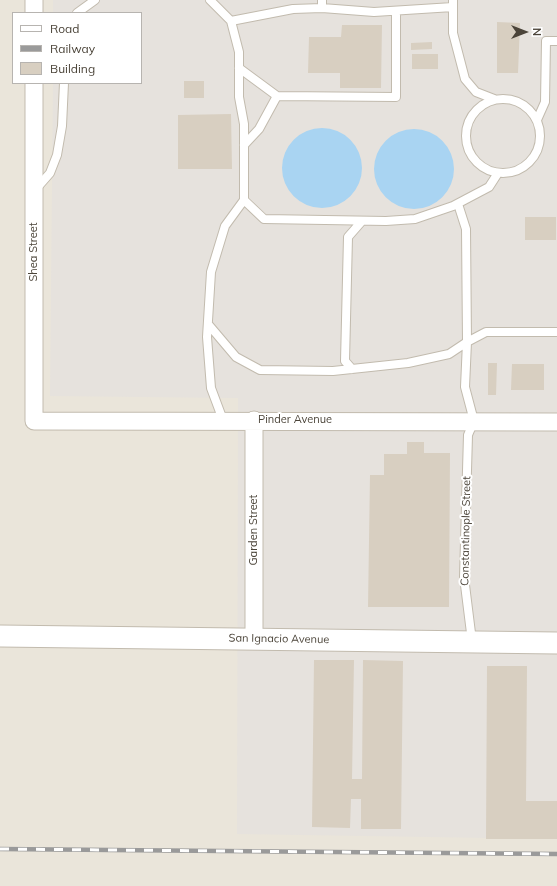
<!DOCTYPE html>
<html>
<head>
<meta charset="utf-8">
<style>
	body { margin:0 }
	#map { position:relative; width:557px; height:886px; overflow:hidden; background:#f6f3ec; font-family:Mulish,sans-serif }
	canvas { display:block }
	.legend { position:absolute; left:12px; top:12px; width:130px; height:72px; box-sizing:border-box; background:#fff; border:1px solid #b7b4b0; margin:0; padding:5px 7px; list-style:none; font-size:12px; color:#4b4439 }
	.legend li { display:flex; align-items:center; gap:8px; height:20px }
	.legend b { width:20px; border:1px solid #b7b4b0 }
	.north { position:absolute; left:505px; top:12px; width:40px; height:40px; -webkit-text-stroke:3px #fff; paint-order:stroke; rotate:90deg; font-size:11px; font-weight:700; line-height:16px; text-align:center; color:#4b4439 }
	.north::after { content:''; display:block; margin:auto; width:14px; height:18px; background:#4b4439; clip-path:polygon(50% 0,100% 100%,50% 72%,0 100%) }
</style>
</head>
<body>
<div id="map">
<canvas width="557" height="886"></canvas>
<ul class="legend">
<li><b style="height:5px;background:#fff"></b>Road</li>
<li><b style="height:5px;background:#9a9a9a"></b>Railway</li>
<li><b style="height:11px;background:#d8cfc1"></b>Building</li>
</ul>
<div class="north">N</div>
</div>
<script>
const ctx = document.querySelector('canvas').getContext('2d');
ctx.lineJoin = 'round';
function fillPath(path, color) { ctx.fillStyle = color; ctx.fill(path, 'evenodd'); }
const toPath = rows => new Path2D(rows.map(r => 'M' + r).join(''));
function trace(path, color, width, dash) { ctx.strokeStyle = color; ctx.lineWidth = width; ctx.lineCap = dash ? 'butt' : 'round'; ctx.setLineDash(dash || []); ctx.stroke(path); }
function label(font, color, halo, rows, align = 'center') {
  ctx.font = font + ' Mulish,sans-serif'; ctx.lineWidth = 4; ctx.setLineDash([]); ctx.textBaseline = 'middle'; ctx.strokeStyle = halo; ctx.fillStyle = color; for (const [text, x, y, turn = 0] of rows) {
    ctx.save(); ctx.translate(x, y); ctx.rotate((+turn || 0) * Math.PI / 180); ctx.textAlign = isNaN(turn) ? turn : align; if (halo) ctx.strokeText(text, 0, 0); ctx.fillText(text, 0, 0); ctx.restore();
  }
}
fillPath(toPath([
	[0,0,557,0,557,886,0,886],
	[13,13,141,13,141,83,13,83]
]), '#eae5da');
fillPath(toPath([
	[53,0,557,0,557,839,237,834,238,398,50,396,53,83,141,83,141,13,53,13]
]), '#e6e2dd');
fillPath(toPath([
	'282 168a40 40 0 1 1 80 0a40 40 0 1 1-80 0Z',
	'374 169a40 40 0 1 1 80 0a40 40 0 1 1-80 0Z'
]), '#a9d4f2');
fillPath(toPath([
	[497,22,520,23,518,73,497,73],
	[342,25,382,25,381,88,340,88,340,73,308,73,309,37,341,37],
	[432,42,432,49,411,50,411,43],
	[412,54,438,54,438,69,412,69],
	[184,81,204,81,204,98,184,98],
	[231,114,232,169,178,169,178,115],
	[525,217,556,217,556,240,525,240],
	[488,363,497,363,496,395,488,395],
	[512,364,544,364,544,390,511,390],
	[407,442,424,442,424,453,450,453,449,607,368,607,370,475,384,475,384,454,407,454],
	[314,660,354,660,352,779,362,779,363,660,403,661,401,829,361,829,361,799,351,799,350,828,312,827],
	[487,666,527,666,526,801,557,801,557,839,486,839]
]), '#d8cfc1');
const service = toPath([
	[210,0,231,21,239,52,239,97,244,124,244,200,264,219,386,221,415,219,453,206,489,187,498,173],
	[322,0,322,8,374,12,453,7],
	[453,0,453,33,465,79,476,92,494,99],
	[77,13,95,0],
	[231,21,293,9,322,8],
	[239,68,277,96,396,97,396,11],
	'466 136a37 37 0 1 1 74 0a37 37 0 1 1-74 0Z',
	[537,120,545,102,546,41,557,41],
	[244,145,259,129,277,96],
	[36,189,50,173,57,155,62,126,64,83],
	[458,204,466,229,467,342,465,387,474,421,468,435,464,577,472,641],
	[208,324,236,357,260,370,333,371,408,363,449,354,467,342,486,332,557,332],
	[352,369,345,361,348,237,362,221],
	[223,420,211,388,207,337,211,272,225,226,244,200]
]);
const minor = toPath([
	[34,0,34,13],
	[34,83,34,421,557,422],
	[254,420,254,639]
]);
const tertiary = toPath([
	[0,636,557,643]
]);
trace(service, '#c2bbae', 10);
trace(minor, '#c2bbae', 19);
trace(tertiary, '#c2bbae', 23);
trace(service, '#fff', 8);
trace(minor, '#fff', 17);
trace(tertiary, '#fff', 21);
const rail = toPath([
	[0,849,557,854]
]);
trace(rail, '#9a9a9a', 4.5);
trace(rail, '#fff', 3, [9]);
label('11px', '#4b4439', '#fff', [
	["Shea Street",34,252,-90],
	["Pinder Avenue",295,420],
	["Garden Street",254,530,-90],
	["Constantinople Street",466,531,-89],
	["San Ignacio Avenue",279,639,1]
]);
</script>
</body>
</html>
